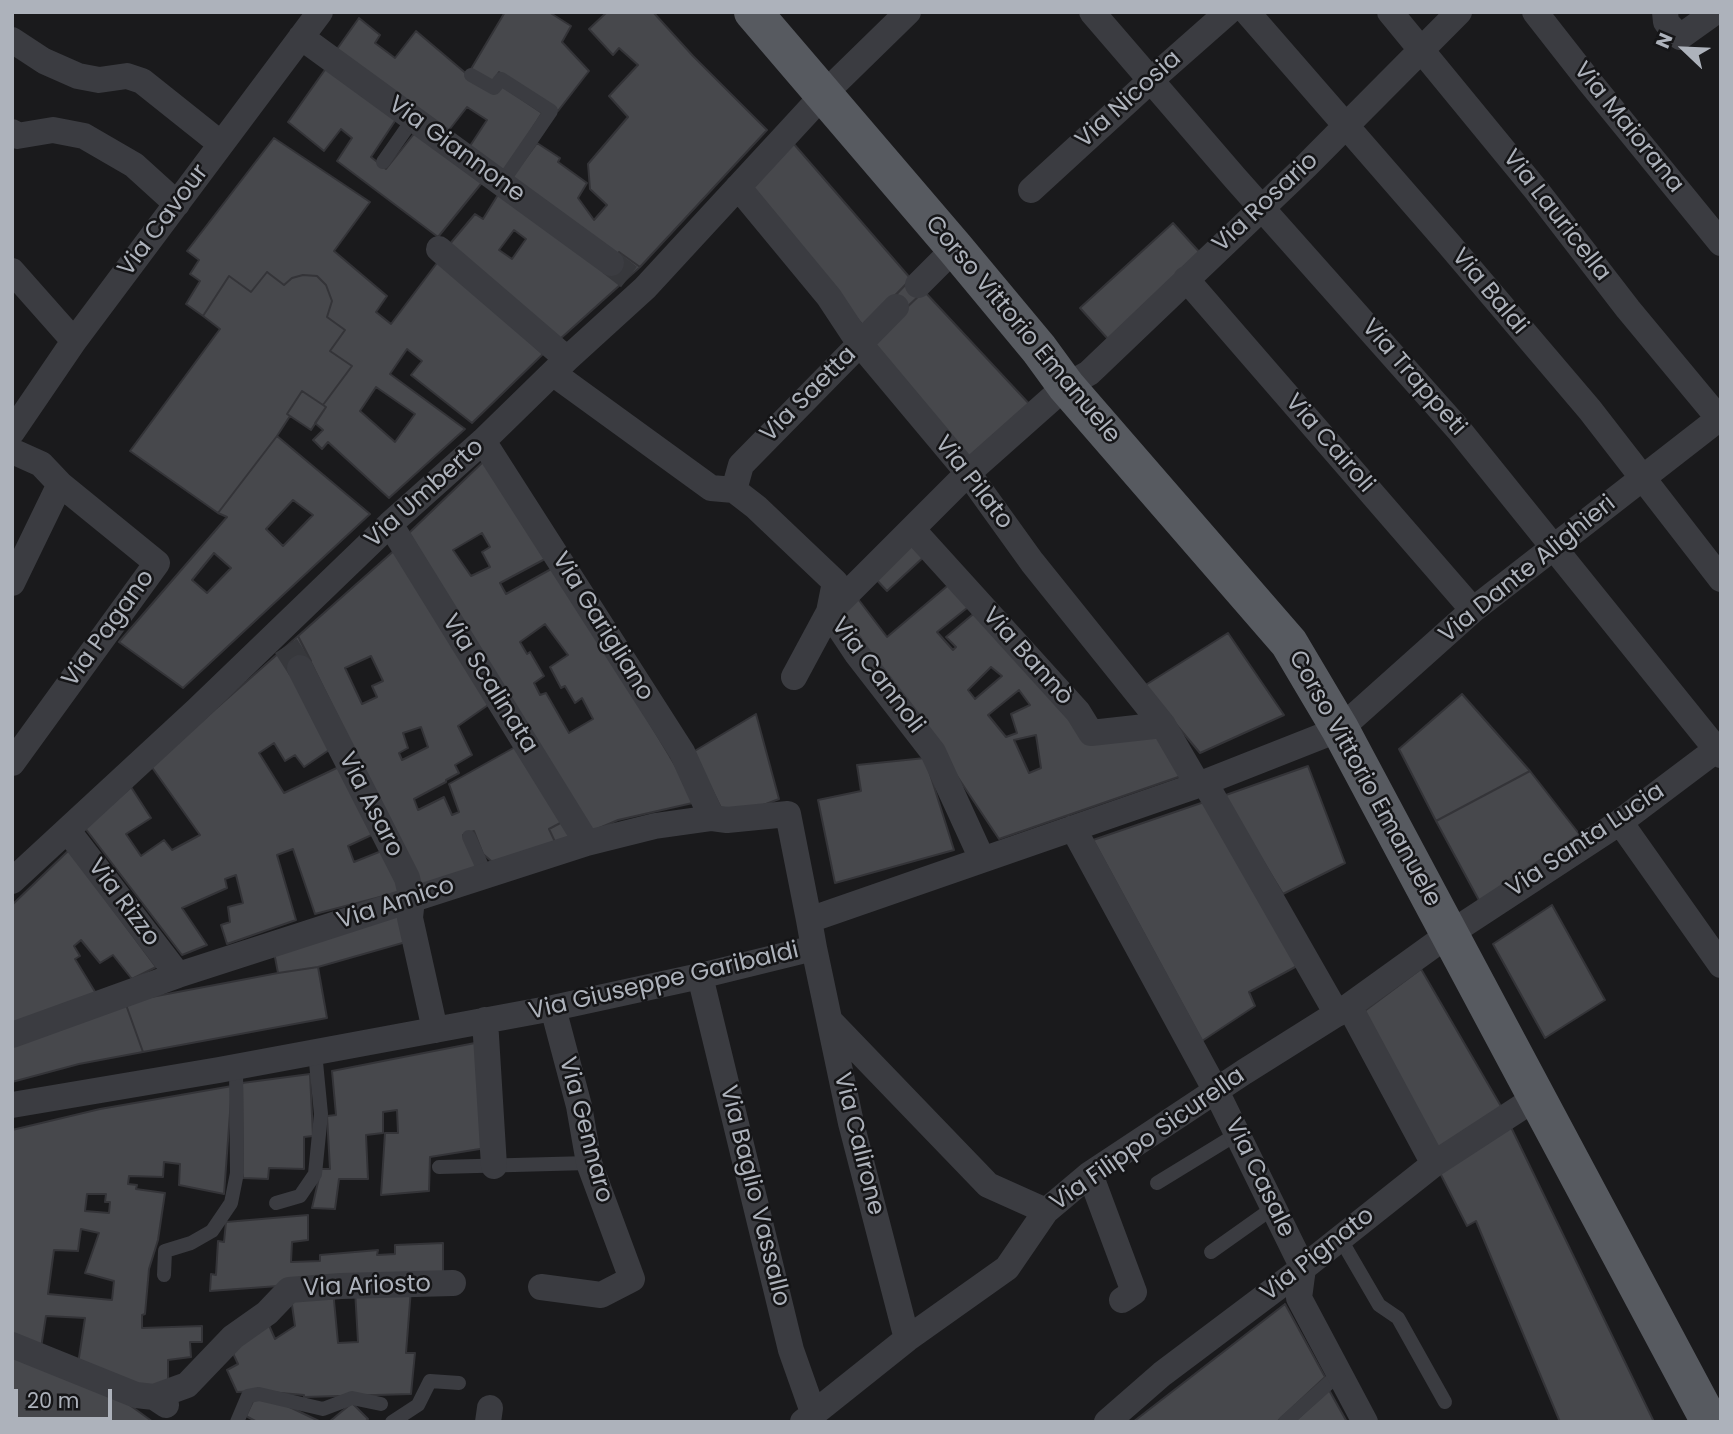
<!DOCTYPE html>
<html>
<head>
<meta charset="utf-8">
<style>
	body { margin:0 }
	#map { position:relative; width:1733px; height:1434px; overflow:hidden; background:#1a1a1c; font-family:Poppins,sans-serif }
	canvas { display:block }
	.frame { position:absolute; inset:0; border:14px solid #adb2bb; pointer-events:none }
	.north { position:absolute; left:1649px; top:14px; width:70px; height:70px; -webkit-text-stroke:5px #151517; paint-order:stroke; rotate:293deg; font-size:19px; font-weight:700; line-height:28px; text-align:center; color:#adb2bb }
	.north::after { content:''; display:block; margin:auto; width:24px; height:32px; background:#adb2bb; clip-path:polygon(50% 0,100% 100%,50% 72%,0 100%) }
	.scale { position:absolute; left:14px; top:1389px; width:98px; height:32px; box-sizing:border-box; border:4px solid #adb2bb; border-top:0; padding-left:9px; font-size:21px; line-height:24px; white-space:nowrap; color:#adb2bb; -webkit-text-stroke:5px #151517; paint-order:stroke }
</style>
</head>
<body>
<div id="map">
<canvas width="1733" height="1434"></canvas>
<div class="frame"></div>
<div class="north">N</div>
<div class="scale">20 m</div>
</div>
<script>
const ctx = document.querySelector('canvas').getContext('2d');
ctx.lineJoin = 'round';
function fillPath(path, color) { ctx.fillStyle = color; ctx.fill(path, 'evenodd'); }
const toPath = rows => new Path2D(rows.map(r => 'M' + r).join(''));
function trace(path, color, width, dash) { ctx.strokeStyle = color; ctx.lineWidth = width; ctx.lineCap = dash ? 'butt' : 'round'; ctx.setLineDash(dash || []); ctx.stroke(path); }
function label(font, color, halo, rows, align = 'center') {
  ctx.font = font + ' Poppins,sans-serif'; ctx.lineWidth = 5; ctx.setLineDash([]); ctx.textBaseline = 'middle'; ctx.strokeStyle = halo; ctx.fillStyle = color; for (const [text, x, y, turn = 0] of rows) {
    ctx.save(); ctx.translate(x, y); ctx.rotate((+turn || 0) * Math.PI / 180); ctx.textAlign = isNaN(turn) ? turn : align; if (halo) ctx.strokeText(text, 0, 0); ctx.fillText(text, 0, 0); ctx.restore();
  }
}
const building = toPath([
	[505,12,549,12,571,26,562,42,589,71,558,111,499,72,493,82,471,69,505,12],
	[607,12,653,12,693,56,767,130,640,267,619,252,617,255,511,178,537,143,560,158,558,162,587,183,578,198,594,220,607,205,590,189,588,164,628,117,609,96,638,65,619,48,613,55,589,29,607,12],
	[359,18,380,35,375,43,395,58,416,31,469,76,502,86,542,113,503,175,468,149,487,120,467,107,446,134,337,49,359,18],
	[329,64,397,118,371,157,386,169,417,130,485,179,438,237,337,161,352,138,341,129,324,151,288,122,329,64],
	[274,138,370,202,334,251,387,296,376,312,391,324,440,259,543,354,472,423,411,375,422,361,407,349,390,374,465,429,389,498,328,442,322,449,313,440,323,430,315,423,326,407,323,405,352,366,330,351,345,330,327,317,332,301,326,285,317,276,303,275,292,278,284,285,267,272,251,292,229,276,203,316,186,304,200,281,190,274,199,260,187,251,274,138],
	[376,387,415,414,395,442,360,411,376,387],
	[793,143,911,279,864,327,750,189,793,143],
	[501,190,608,267,619,252,640,267,560,339,449,245,475,214,483,219,501,190],
	[514,230,526,239,512,259,499,250,514,230],
	[1173,223,1202,255,1108,339,1080,308,1173,223],
	[267,272,284,285,292,278,303,275,317,276,326,285,332,301,327,317,345,330,330,351,352,366,323,405,302,391,287,414,290,416,277,436,218,513,130,451,220,329,203,316,229,276,251,292,267,272],
	[911,279,924,291,901,313,890,301,911,279],
	[924,291,1033,408,974,463,870,342,924,291],
	[302,391,326,407,311,430,287,414,302,391],
	[277,436,370,514,183,688,119,642,227,517,218,513,277,436],
	[293,500,313,515,283,546,266,529,293,500],
	[214,553,231,568,207,593,192,580,214,553],
	[485,460,545,559,500,583,506,594,553,568,598,636,697,802,618,820,590,832,409,533,485,460],
	[482,533,490,547,482,552,490,567,471,576,453,550,482,533],
	[545,624,568,655,550,667,561,688,565,686,575,703,582,698,593,719,569,733,546,693,540,695,534,683,544,676,530,652,527,654,520,642,545,624],
	[913,539,927,554,887,591,873,576,913,539],
	[397,548,491,703,458,726,472,755,455,765,459,773,446,780,446,782,414,799,418,810,444,797,452,815,459,812,449,784,517,746,564,821,549,829,556,844,497,866,483,854,474,831,463,835,478,869,422,889,298,636,397,548],
	[371,656,383,681,372,686,377,697,362,704,345,668,371,656],
	[421,727,428,747,402,760,399,753,408,748,403,733,421,727],
	[952,582,972,604,937,632,953,650,956,647,946,637,978,610,1076,717,1161,731,1184,775,999,839,951,767,842,614,855,595,887,637,952,582],
	[991,667,1002,676,975,699,968,690,991,667],
	[1019,690,1030,705,1011,714,1017,733,1006,737,988,715,1019,690],
	[1036,735,1041,768,1029,773,1014,740,1036,735],
	[1228,633,1284,715,1200,753,1144,686,1228,633],
	[298,636,311,661,292,674,332,748,304,767,295,755,285,761,274,743,259,753,284,793,343,765,378,832,348,846,354,862,384,850,403,891,315,914,293,849,277,855,296,920,227,944,221,925,230,922,228,907,243,903,236,875,225,879,227,888,182,908,207,945,182,955,85,828,131,787,151,818,126,834,141,856,164,840,172,850,200,835,151,766,298,636],
	[1462,694,1530,771,1436,821,1399,749,1462,694],
	[756,714,779,799,745,812,724,814,693,752,756,714],
	[925,758,954,850,835,883,818,800,861,791,857,765,925,758],
	[1308,766,1345,863,1283,894,1223,796,1308,766],
	[1530,771,1580,835,1481,904,1436,821,1530,771],
	[1207,801,1297,966,1249,992,1255,1006,1202,1041,1093,840,1207,801],
	[564,821,573,838,556,844,549,829,564,821],
	[69,850,156,967,132,979,113,955,100,963,81,940,74,946,80,956,75,959,97,995,12,1030,12,905,69,850],
	[1552,905,1605,1000,1545,1038,1493,944,1552,905],
	[400,914,406,942,318,967,278,973,274,952,400,914],
	[318,967,327,1018,143,1052,125,1002,278,973,318,967],
	[1421,969,1502,1108,1440,1154,1362,1013,1421,969],
	[125,1002,143,1052,79,1064,12,1082,12,1045,125,1002],
	[480,1042,486,1148,430,1157,429,1191,381,1195,385,1133,398,1133,397,1110,383,1112,383,1133,366,1135,368,1179,339,1179,335,1209,312,1208,321,1169,330,1169,327,1116,336,1115,332,1071,480,1042],
	[310,1074,313,1136,304,1137,304,1169,269,1168,268,1179,243,1178,242,1083,310,1074],
	[232,1086,224,1194,179,1185,180,1164,164,1162,163,1177,129,1176,128,1184,137,1185,136,1189,165,1193,158,1240,149,1269,145,1314,142,1315,142,1328,202,1326,202,1342,190,1342,191,1357,168,1360,168,1382,142,1388,78,1364,85,1318,46,1316,41,1348,12,1338,12,1130,100,1109,232,1086],
	[87,1194,106,1194,105,1202,110,1202,109,1213,85,1211,87,1194],
	[81,1229,99,1233,85,1273,114,1281,112,1300,48,1294,54,1250,78,1251,81,1229],
	[1508,1121,1654,1422,1560,1422,1476,1221,1467,1226,1438,1169,1508,1121],
	[308,1215,308,1240,292,1242,291,1262,320,1261,320,1255,378,1250,377,1255,395,1254,395,1245,443,1243,443,1274,210,1291,211,1274,216,1275,218,1241,224,1242,226,1222,308,1215],
	[411,1289,406,1353,415,1353,411,1394,304,1397,304,1395,257,1391,237,1392,227,1370,238,1364,231,1349,268,1323,275,1339,295,1326,291,1298,333,1290,338,1343,358,1342,355,1290,411,1289],
	[1285,1304,1325,1377,1277,1422,1133,1422,1285,1304],
	[12,1352,109,1390,153,1422,13,1422,12,1352],
	[1329,1390,1347,1422,1294,1422,1329,1390],
	[255,1397,279,1402,321,1422,257,1422,246,1416,255,1397],
	[352,1403,368,1419,365,1422,329,1422,352,1403]
]);
fillPath(building, '#47484c');
trace(building, '#343438', 2);
trace(toPath([
	[611,263,629,277],
	[286,646,300,668]
]), '#37383c', 26, [26, 13]);
trace(toPath([
	[471,75,494,88,501,79,551,111,501,184],
	[383,162,413,119],
	[469,837,486,875],
	[439,1167,589,1163],
	[1157,1183,1237,1134],
	[276,1203,300,1196,315,1174,321,1114,315,1052],
	[1340,1238,1379,1305,1398,1318,1445,1402],
	[1211,1252,1273,1208],
	[164,1275,165,1251,191,1243,212,1231,231,1203,237,1173,236,1067],
	[237,1422,248,1396,259,1394,323,1409,352,1398,381,1404],
	[392,1422,418,1405,430,1381,459,1383],
	[1285,1422,1339,1374]
]), '#3b3c41', 14);
trace(toPath([
	[1092,12,1235,178,1459,430,1721,755],
	[1247,12,1448,243,1590,410,1721,579],
	[1390,12,1537,191,1628,309,1721,421],
	[1535,12,1589,81,1721,243],
	[1665,12,1666,22,1680,37,1715,12],
	[301,37,611,263],
	[12,40,44,61,78,76,99,80,127,76,142,81,221,144],
	[12,132,17,136,53,130,84,136,134,165,177,204],
	[738,187,829,297,860,344,968,473,1032,562,1163,725,1198,785],
	[1031,190,1151,80,1228,12],
	[439,249,567,359],
	[12,271,74,341],
	[1186,279,1473,610],
	[918,285,955,248],
	[554,374,711,488,734,490,756,507,835,582,829,612,857,654,933,752,982,859],
	[12,432,74,341,320,12],
	[483,441,682,752,712,818],
	[12,451,41,464,60,484,12,583],
	[734,490,741,465,896,307],
	[390,524,587,843],
	[912,529,1078,712,1091,733,1163,725],
	[300,668,407,878,412,899,410,918,435,1030],
	[794,677,829,612,968,473,1066,386,1089,373,1306,166,1459,12],
	[12,763,157,563,60,484],
	[1205,783,1337,1014],
	[1620,822,1721,965],
	[1073,828,1216,1091,1303,1268,1299,1298,1365,1422],
	[68,831,178,975],
	[12,881,197,710,390,524,483,441,567,359,645,288,824,94,908,12],
	[814,948,851,1123,907,1339],
	[700,976,791,1350,814,1415],
	[1349,1006,1434,1164],
	[485,1020,494,1166],
	[830,1021,988,1185,1046,1211],
	[12,1035,178,975,587,843,655,826,712,818,727,820,788,814,809,920],
	[12,1105,219,1070,553,1008,700,976,814,948,809,920,1198,785,1340,729,1473,610,1721,417],
	[1090,1174,1134,1292,1122,1300],
	[541,1287,601,1295,632,1279,589,1163,579,1106,553,1008],
	[12,1345,136,1395,154,1397,166,1405],
	[154,1397,187,1385,233,1337,267,1313,289,1290,341,1286,453,1283],
	[488,1422,490,1408],
	[803,1422,907,1339,1007,1268,1046,1211,1090,1174,1244,1072,1349,1006,1449,934,1620,822,1721,746],
	[1107,1422,1162,1374,1303,1268,1434,1164,1537,1097]
]), '#3b3c41', 26);
trace(toPath([
	[753,12,955,248,1039,349,1066,386,1289,643,1340,729,1710,1422]
]), '#575a60', 38);
label('24px', '#adb2bb', '#151517', [
	["Via Nicosia",1129,100,-42],
	["Via Maiorana",1628,128,51],
	["Via Giannone",456,150,36],
	["Via Rosario",1266,203,-43],
	["Via Lauricella",1556,216,52],
	["Via Cavour",164,221,-53],
	["Via Baldi",1489,292,50],
	["Corso Vittorio Emanuele",1022,330,50],
	["Via Trappeti",1413,378,49],
	["Via Saetta",809,395,-45],
	["Via Cairoli",1329,444,49],
	["Via Pilato",973,483,52],
	["Via Umberto",425,494,-42],
	["Via Dante Alighieri",1528,570,-39],
	["Via Garigliano",602,627,58],
	["Via Pagano",109,629,-54],
	["Via Bannò",1027,657,48],
	["Via Cannoli",877,676,53],
	["Via Scalinata",489,684,58],
	["Corso Vittorio Emanuele",1364,779,61],
	["Via Asaro",370,805,63],
	["Via Santa Lucia",1586,841,-34],
	["Via Rizzo",123,903,53],
	["Via Amico",396,904,-18],
	["Via Giuseppe Garibaldi",664,982,-13],
	["Via Gennaro",585,1130,75],
	["Via Filippo Sicurella",1148,1140,-35],
	["Via Calirone",858,1144,76],
	["Via Casale",1259,1178,64],
	["Via Baglio Vassallo",754,1196,76],
	["Via Pignato",1318,1255,-38],
	["Via Ariosto",367,1287,-2]
]);
</script>
</body>
</html>
